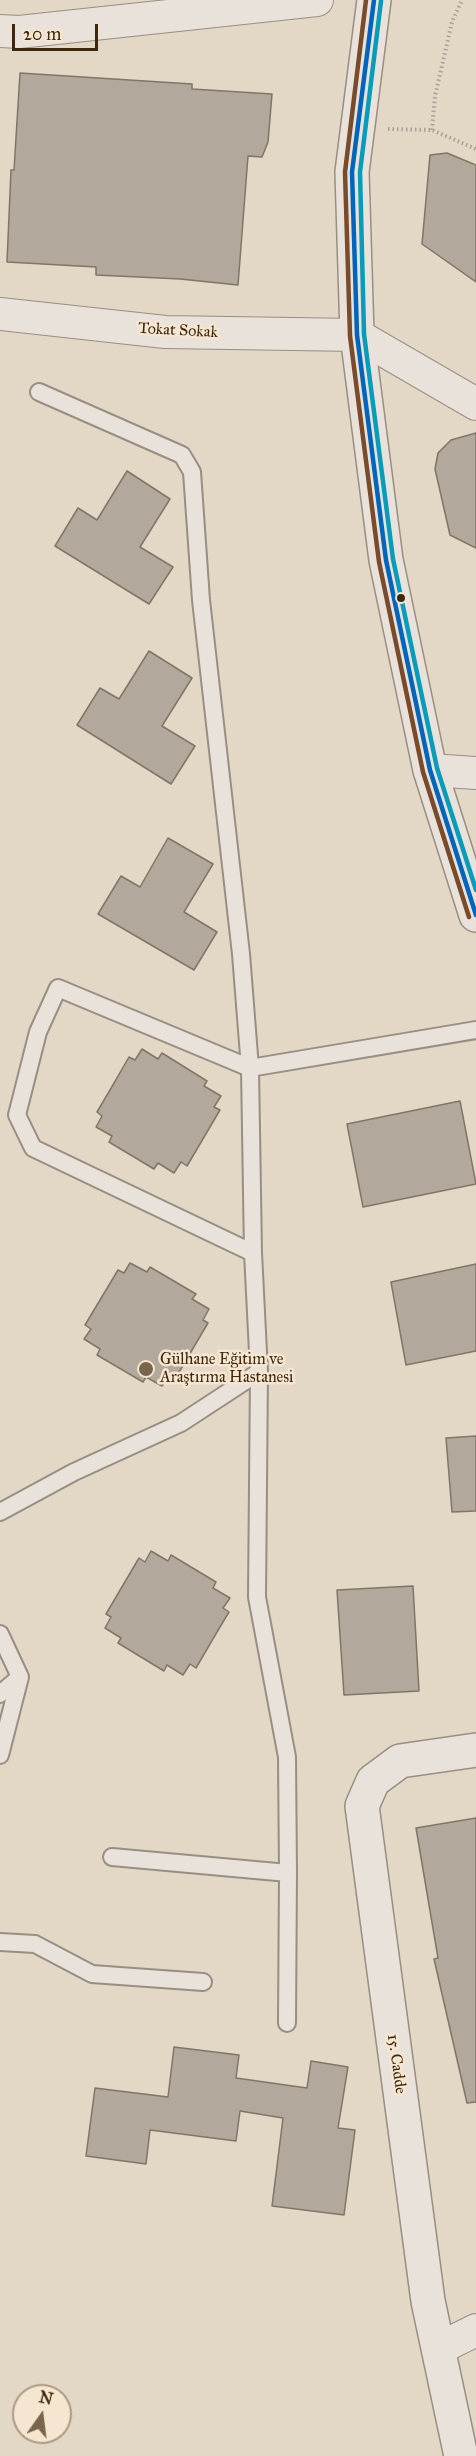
<!DOCTYPE html>
<html>
<head>
<meta charset="utf-8">
<style>
	body { margin:0 }
	#map { position:relative; width:476px; height:2456px; overflow:hidden; background:#e3d7c6; font-family:"IM FELL Great Primer",serif }
	canvas { display:block }
	.north { position:absolute; left:12px; top:2384px; width:60px; height:60px; box-sizing:border-box; background:#f5e6d2; border:2px solid #ac9a82; border-radius:50%; rotate:14deg; font-size:16px; font-weight:700; line-height:24px; text-align:center; color:#3f270b }
	.north::after { content:''; display:block; margin:auto; width:21px; height:27px; background:#78654c; clip-path:polygon(50% 0,100% 100%,50% 72%,0 100%) }
	.scale { position:absolute; left:12px; top:24px; width:86px; height:27px; box-sizing:border-box; border:3px solid #3f270b; border-top:0; padding-left:8px; font-size:18px; line-height:21px; white-space:nowrap; color:#3f270b; -webkit-text-stroke:4px #f5e6d2; paint-order:stroke }
</style>
</head>
<body>
<div id="map">
<canvas width="476" height="2456"></canvas>
<div class="north">N</div>
<div class="scale">20 m</div>
</div>
<script>
const ctx = document.querySelector('canvas').getContext('2d');
ctx.lineJoin = 'round';
function fillPath(path, color) { ctx.fillStyle = color; ctx.fill(path, 'evenodd'); }
const toPath = rows => new Path2D(rows.map(r => 'M' + r).join(''));
function trace(path, color, width, dash) { ctx.strokeStyle = color; ctx.lineWidth = width; ctx.lineCap = dash ? 'butt' : 'round'; ctx.setLineDash(dash || []); ctx.stroke(path); }
function label(font, color, halo, rows, align = 'center') {
  ctx.font = font + ' "IM FELL Great Primer",serif'; ctx.lineWidth = 5; ctx.setLineDash([]); ctx.textBaseline = 'middle'; ctx.strokeStyle = halo; ctx.fillStyle = color; for (const [text, x, y, turn = 0] of rows) {
    ctx.save(); ctx.translate(x, y); ctx.rotate((+turn || 0) * Math.PI / 180); ctx.textAlign = isNaN(turn) ? turn : align; if (halo) ctx.strokeText(text, 0, 0); ctx.fillText(text, 0, 0); ctx.restore();
  }
}
const building = toPath([
	[20,73,192,84,192,89,272,94,268,142,262,157,248,156,238,285,180,279,96,275,96,267,7,262,11,170,14,170,20,73],
	[447,153,476,165,476,282,422,244,430,155,447,153],
	[476,433,476,548,450,535,435,469,438,453,451,440,476,433],
	[127,471,170,499,140,547,173,567,149,604,55,546,78,508,97,520,127,471],
	[149,651,192,678,162,726,195,746,171,784,77,725,100,688,119,699,149,651],
	[168,838,213,864,184,912,217,932,194,970,98,914,121,876,140,887,168,838],
	[142,1049,158,1059,162,1053,207,1081,204,1086,221,1096,214,1107,220,1110,187,1166,181,1162,174,1173,158,1163,154,1169,109,1142,112,1136,96,1127,102,1116,97,1112,110,1090,129,1057,135,1060,142,1049],
	[460,1101,476,1184,363,1207,347,1124,460,1101],
	[130,1263,147,1272,150,1267,196,1294,192,1299,209,1309,203,1320,208,1323,175,1379,169,1376,162,1386,146,1377,143,1382,97,1355,100,1349,84,1339,91,1329,85,1325,118,1270,124,1273,130,1263],
	[476,1264,476,1351,406,1365,391,1282,476,1264],
	[476,1436,476,1511,452,1512,446,1438,476,1436],
	[151,1551,168,1561,171,1555,216,1582,213,1588,230,1598,223,1608,229,1612,217,1632,196,1668,190,1664,183,1675,167,1665,164,1671,118,1643,121,1638,105,1628,111,1617,106,1614,139,1558,145,1562,151,1551],
	[413,1586,419,1691,344,1695,337,1590,413,1586],
	[476,1818,476,2102,467,2103,434,1959,438,1958,416,1828,476,1818],
	[174,2047,239,2055,236,2078,307,2088,311,2061,348,2067,338,2128,355,2130,344,2215,272,2206,283,2118,240,2111,236,2141,150,2130,146,2164,86,2156,95,2088,168,2097,174,2047]
]);
fillPath(building, '#b2a89b');
trace(building, '#7f7668', 1.5);
const service = toPath([
	[253,1253,33,1148,17,1115,38,1032,58,988,250,1068,476,1030],
	[0,1512,74,1472,181,1423,259,1372,253,1253,250,1068,241,954,201,600,192,472,182,455,39,392],
	[0,1634,20,1677,0,1755],
	[0,1694,20,1677],
	[112,1857,288,1873,287,1757,257,1597,259,1372],
	[0,1942,35,1944,92,1974,203,1982],
	[287,2023,288,1873]
]);
const minor = toPath([
	[0,31,19,32,317,0],
	[0,314,165,332,357,335,476,404],
	[430,770,476,773],
	[438,2349,476,2330]
]);
const tertiary = toPath([
	[374,0,352,172,357,335,386,560,430,770,476,915],
	[461,2456,428,2301,362,1806,373,1781,400,1761,476,1750]
]);
trace(service, '#988e81', 20);
trace(minor, '#988e81', 34);
trace(tertiary, '#988e81', 36);
trace(toPath([
	[388,129,432,130,476,149],
	[432,130,435,96,452,22,462,0]
]), '#a8a198', 4, [1.5, 3]);
trace(service, '#e9e2da', 16);
trace(minor, '#e9e2da', 32);
trace(tertiary, '#e9e2da', 33);
trace(toPath([
	[374,0,352,172,357,335,386,560,430,770,476,915]
]), '#0065bd', 4.5);
trace(toPath([
	[366,0,345,172,350,336,379,562,423,772,469,917]
]), '#7a4b2a', 4.5);
trace(toPath([
	[381,1,360,172,364,334,393,559,437,768,476,890]
]), '#069cba', 4.5);
for (const [x, y, r, color] of [
	[401,598,5,"#3f270b"],
	[146,1369,8,"#78654c"]
]) { const dot = new Path2D(); dot.arc(x, y, r, 0, 2 * Math.PI); ctx.fillStyle = color; ctx.fill(dot); trace(dot, '#f5e6d2', 2); }
label('16px', '#3f270b', '#f5e6d2', [
	["Tokat Sokak",178,331,3],
	["15. Cadde",396,2064,82]
]);
label('16px', '#3f270b', '#f5e6d2', [
	["Gülhane Eğitim ve",160,1360],
	["Araştırma Hastanesi",160,1378]
], 'left');
</script>
</body>
</html>
